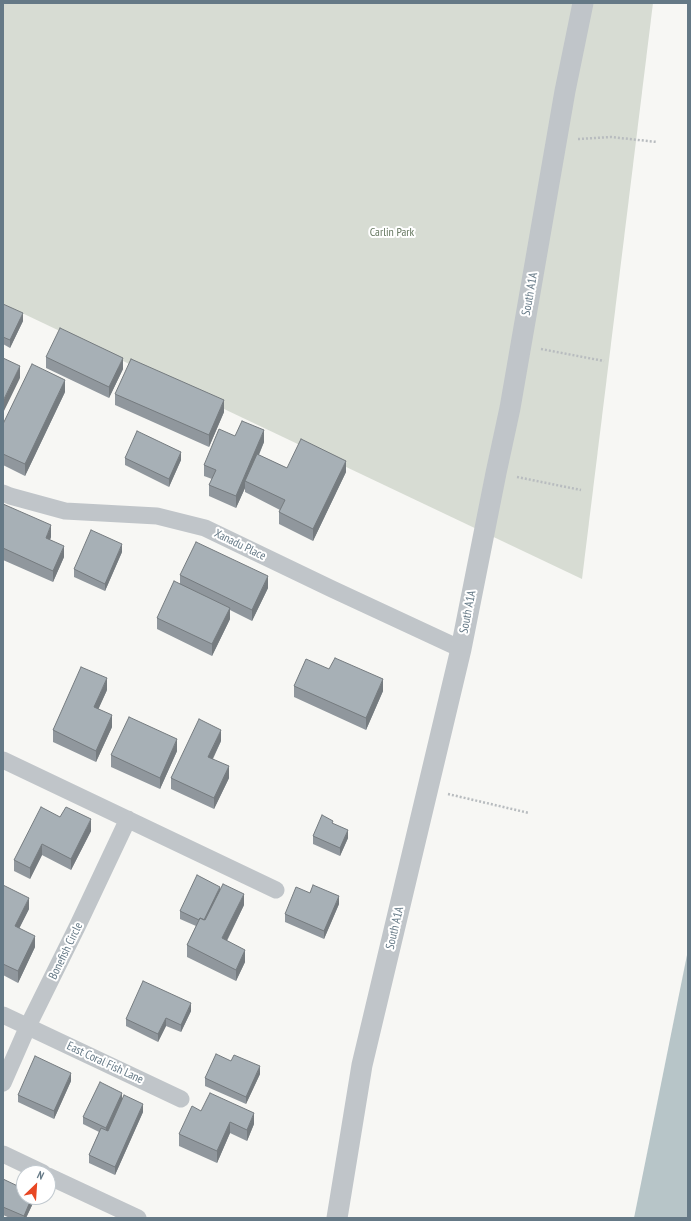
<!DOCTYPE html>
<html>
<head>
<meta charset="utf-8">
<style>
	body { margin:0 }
	#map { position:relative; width:691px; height:1221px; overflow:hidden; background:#f7f7f4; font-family:"PT Sans Narrow",sans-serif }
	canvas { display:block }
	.frame { position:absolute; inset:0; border:4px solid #657986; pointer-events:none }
	.north { position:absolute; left:16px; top:1165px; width:40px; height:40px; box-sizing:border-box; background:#fff; border:1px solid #c1c9cf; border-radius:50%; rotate:25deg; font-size:11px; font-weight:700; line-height:16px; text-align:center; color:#657986 }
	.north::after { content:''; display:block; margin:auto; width:14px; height:18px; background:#e84723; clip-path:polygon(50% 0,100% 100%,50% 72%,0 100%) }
</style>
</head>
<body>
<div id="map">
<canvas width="691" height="1221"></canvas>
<div class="frame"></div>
<div class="north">N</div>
</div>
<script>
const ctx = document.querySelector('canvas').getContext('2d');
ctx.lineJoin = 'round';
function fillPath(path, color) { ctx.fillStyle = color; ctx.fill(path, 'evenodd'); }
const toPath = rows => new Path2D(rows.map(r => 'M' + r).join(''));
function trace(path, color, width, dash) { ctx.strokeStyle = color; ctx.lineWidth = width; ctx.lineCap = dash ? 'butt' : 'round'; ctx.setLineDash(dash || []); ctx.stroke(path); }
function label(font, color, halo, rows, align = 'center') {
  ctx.font = font + ' "PT Sans Narrow",sans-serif'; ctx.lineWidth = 4; ctx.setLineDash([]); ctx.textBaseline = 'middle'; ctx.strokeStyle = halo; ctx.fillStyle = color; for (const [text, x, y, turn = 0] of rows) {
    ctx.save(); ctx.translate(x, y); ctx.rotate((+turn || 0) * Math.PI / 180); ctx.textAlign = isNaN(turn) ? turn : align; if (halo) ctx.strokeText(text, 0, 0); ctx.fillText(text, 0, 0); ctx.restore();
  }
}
fillPath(toPath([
	[3,3,653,3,582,579,3,304]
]), '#d7dcd3');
fillPath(toPath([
	[688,950,688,1218,634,1218]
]), '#b7c5c8');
trace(toPath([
	[578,139,611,137,657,142],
	[541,349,604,361],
	[517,477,581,490],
	[448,794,529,813]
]), '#b8bcbf', 2.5, [2, 2]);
trace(toPath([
	[3,493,10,496,65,511,157,516,205,528,332,589,461,649],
	[3,760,276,890],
	[3,1015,181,1099],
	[3,1083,28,1026,78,925,128,819],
	[3,1154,43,1173],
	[48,1176,138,1218]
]), '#c0c5c9', 17);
trace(toPath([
	[337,1218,362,1065,461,649,496,473,510,408,565,91,583,3]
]), '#c0c5c9', 21);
fillPath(toPath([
	[3,304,23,321,10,348,3,344],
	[46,357,123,369,109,398,46,368],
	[65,392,25,476,3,465,3,424],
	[115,394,224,412,209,447,115,405],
	[235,436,264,442,259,455,287,468,346,472,313,541,279,524,279,512,280,510,245,492,245,488,236,508,209,496,209,485,212,479,204,476,204,465],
	[125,458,181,460,169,487,125,465],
	[3,504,51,537,50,540,64,557,53,582,3,560],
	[122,552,105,591,74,577,74,569],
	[180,575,268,588,252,621,230,610,230,619,212,656,157,629,157,618,180,584],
	[329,669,383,691,366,730,294,697,294,686],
	[107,690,98,709,112,727,96,762,53,742,53,730],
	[221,741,213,759,229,778,214,809,171,789,171,778],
	[177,751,160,789,111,767,111,755],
	[60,817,91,831,71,870,42,855,30,879,14,871,14,860],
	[333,824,348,838,340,856,313,844,313,836],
	[3,885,29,909,19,928,35,947,18,983,3,975],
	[220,890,244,905,227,941,245,962,236,981,187,957,187,945,196,926,180,919,180,911],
	[310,893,339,904,324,939,285,922,285,914],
	[191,1011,181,1032,166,1026,158,1042,126,1026,126,1019],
	[231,1061,260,1074,246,1104,205,1086,205,1078],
	[71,1081,54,1119,18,1102,18,1095],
	[122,1098,143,1112,115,1175,89,1163,89,1155,99,1132,83,1124,83,1117],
	[201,1111,254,1124,247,1141,230,1133,217,1163,179,1146,179,1134],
	[3,1179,34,1197,34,1201,26,1218,10,1218,3,1215]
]), '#90979d');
fillPath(toPath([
	[23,313,23,321,10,348,10,340],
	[123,358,123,369,109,398,109,387],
	[20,366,20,378,3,413,3,401],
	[65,380,65,392,25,476,25,464],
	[224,400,224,412,209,447,209,435],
	[264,430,264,442,247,482,245,481,245,488,236,508,236,496],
	[181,452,181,460,169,487,169,479],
	[346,461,346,472,313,541,313,529],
	[51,525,51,537,46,549,46,538],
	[122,544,122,552,105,591,105,584],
	[64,546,64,557,53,582,53,571],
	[268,576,268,588,252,621,252,610],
	[230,608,230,619,212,656,212,644],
	[107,678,107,690,94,719,94,707],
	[383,679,383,691,366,730,366,718],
	[112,715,112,727,96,762,96,751],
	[221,730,221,741,208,768,208,757],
	[177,739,177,751,160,789,160,778],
	[229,766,229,778,214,809,214,798],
	[91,819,91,831,71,870,71,859],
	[348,830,348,838,340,856,340,848],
	[42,844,42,855,30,879,30,868],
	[220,887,220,894,203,930,203,922],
	[244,894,244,905,222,950,222,938],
	[339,896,339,904,324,939,324,931],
	[29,898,29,909,15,937,15,926],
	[35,936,35,947,18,983,18,971],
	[245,950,245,962,236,981,236,970],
	[191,1003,191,1011,181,1032,181,1025],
	[166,1018,166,1026,158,1042,158,1034],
	[260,1066,260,1074,246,1104,246,1097],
	[71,1073,71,1081,54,1119,54,1111],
	[122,1093,122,1101,106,1135,106,1128],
	[143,1104,143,1112,115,1175,115,1167],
	[254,1113,254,1124,247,1141,247,1130],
	[230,1122,230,1133,217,1163,217,1151],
	[32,1197,34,1197,34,1201,26,1218,24,1218,24,1216]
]), '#757b7f');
const building = toPath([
	[3,304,23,313,10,340,3,337,3,304],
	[60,328,123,358,109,387,46,357,60,328],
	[3,358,20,366,3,401,3,358],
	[131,359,224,400,209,435,115,394,131,359],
	[32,364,65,380,25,464,3,454,3,424,32,364],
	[242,421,264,430,236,496,209,485,216,470,204,465,219,429,235,436,242,421],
	[137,431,181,452,169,479,125,458,137,431],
	[301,439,346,461,313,529,279,512,285,500,245,481,257,454,287,468,301,439],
	[3,504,51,525,46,538,64,546,53,571,3,548,3,504],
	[91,530,122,544,105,584,74,569,91,530],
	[196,542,268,576,252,610,180,575,196,542],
	[174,581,230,608,212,644,157,618,174,581],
	[335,658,383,679,366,718,294,686,306,659,329,669,335,658],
	[81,667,107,678,94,707,112,715,96,751,53,730,81,667],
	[129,717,177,739,160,778,111,755,129,717],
	[199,719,221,730,208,757,229,766,214,798,171,778,199,719],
	[41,807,60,817,66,807,91,819,71,859,42,844,30,868,14,860,41,807],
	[322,815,333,821,332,823,348,830,340,848,313,836,322,815],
	[197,875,220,887,204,920,200,918,199,920,180,911,197,875],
	[223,884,244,894,222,938,245,950,236,970,187,945,200,918,205,920,223,884],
	[3,885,29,898,15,926,35,936,18,971,3,964,3,885],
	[313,885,339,896,324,931,285,914,296,887,310,893,313,885],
	[143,981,191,1003,181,1025,166,1018,158,1034,126,1019,143,981],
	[216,1054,231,1061,234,1055,260,1066,246,1097,205,1078,216,1054],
	[35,1056,71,1073,54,1111,18,1095,35,1056],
	[100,1082,122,1093,106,1128,83,1117,100,1082],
	[210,1093,254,1113,247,1130,230,1122,217,1151,179,1134,192,1106,201,1111,210,1093],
	[124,1095,143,1104,115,1167,89,1155,101,1128,108,1131,124,1095],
	[3,1179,24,1189,24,1197,32,1197,24,1216,3,1207,3,1179]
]);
fillPath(building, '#a7b0b6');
trace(building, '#757b7f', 1);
label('12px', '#667860', '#fff', [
	["Carlin Park",392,233]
]);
label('12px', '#657986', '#fff', [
	["South A1A",530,294,-80],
	["Xanadu Place",240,545,26],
	["South A1A",468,612,-79],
	["South A1A",395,928,-77],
	["Bonefish Circle",66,951,-64],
	["East Coral Fish Lane",105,1063,25]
]);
</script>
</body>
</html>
